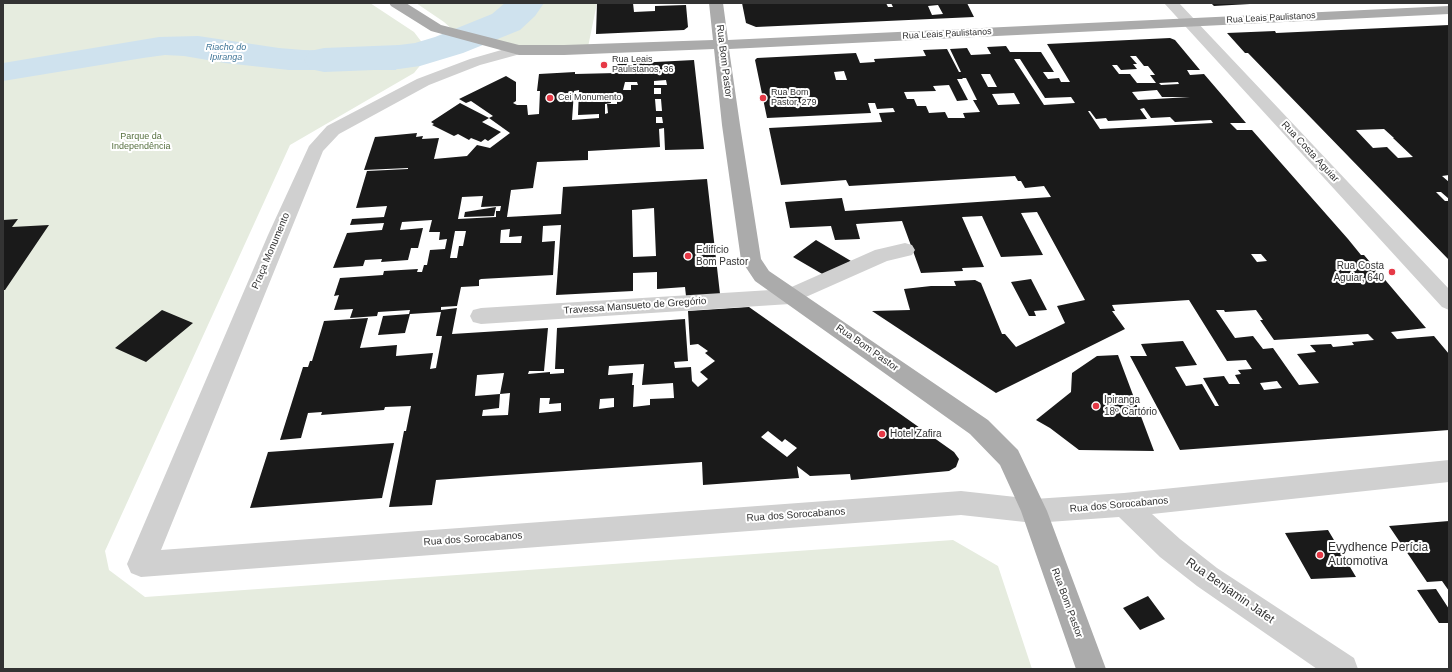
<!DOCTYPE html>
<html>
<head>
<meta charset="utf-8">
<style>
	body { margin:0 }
	#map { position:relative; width:1452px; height:672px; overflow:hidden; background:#fff; font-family:Arial,sans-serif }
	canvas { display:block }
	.frame { position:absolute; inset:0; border:4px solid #333; pointer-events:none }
</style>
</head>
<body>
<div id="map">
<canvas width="1452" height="672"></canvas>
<div class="frame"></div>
</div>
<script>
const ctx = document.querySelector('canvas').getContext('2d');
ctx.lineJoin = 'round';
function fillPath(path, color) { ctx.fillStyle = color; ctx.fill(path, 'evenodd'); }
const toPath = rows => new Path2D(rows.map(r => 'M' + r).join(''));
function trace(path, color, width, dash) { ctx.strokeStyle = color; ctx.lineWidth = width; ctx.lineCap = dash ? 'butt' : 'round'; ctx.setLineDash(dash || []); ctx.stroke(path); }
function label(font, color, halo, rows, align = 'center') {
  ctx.font = font + ' Arial,sans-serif'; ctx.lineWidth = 4; ctx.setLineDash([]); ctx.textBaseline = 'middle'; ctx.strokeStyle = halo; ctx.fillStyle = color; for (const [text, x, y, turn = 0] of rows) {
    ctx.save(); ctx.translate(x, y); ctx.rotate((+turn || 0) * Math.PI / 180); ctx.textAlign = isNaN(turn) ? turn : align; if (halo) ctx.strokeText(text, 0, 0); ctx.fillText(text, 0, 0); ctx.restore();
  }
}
fillPath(toPath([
	[3,3,370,3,414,32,427,49,423,62,414,73,290,145,105,551,109,570,145,597,953,540,998,566,1032,669,3,669],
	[416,3,597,3,588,47,510,47,454,31,444,22]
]), '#e6ecdf');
fillPath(toPath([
	[198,36,279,48,303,50,347,51,410,48,396,70,289,70,225,63,184,56,165,55,143,58,3,81,3,63,159,37]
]), '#cfe2ee');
fillPath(toPath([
	[505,3,544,3,535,16,520,30,463,53,420,66,399,69,324,72,310,69,304,60,310,51,324,48,399,45,415,43,435,37,492,14,505,3]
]), '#cfe2ee');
fillPath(toPath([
	[597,3,633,3,634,12,655,11,655,6,686,5,688,27,684,30,596,34],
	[742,3,886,3,888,7,893,7,891,3,967,3,974,17,756,27,746,23],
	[938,5,943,14,932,15,928,6],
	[1211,3,1250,3,1250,4,1214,6],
	[1449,25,1449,175,1442,176,1449,182,1449,199,1441,192,1436,192,1445,201,1449,201,1449,260,1248,53,1245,53,1227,33,1275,31,1276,33],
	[1384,129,1394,138,1393,138,1413,157,1398,158,1387,147,1373,148,1356,130],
	[1170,38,1175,40,1200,70,1187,70,1190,75,1204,74,1246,123,1230,123,1237,130,1252,130,1348,239,1361,255,1364,255,1426,328,1391,332,1397,339,1434,336,1449,354,1449,430,1180,450,1130,356,1147,356,1141,344,1183,341,1197,365,1175,367,1186,386,1202,384,1215,406,1219,406,1203,378,1224,376,1229,384,1240,384,1235,375,1241,374,1238,370,1252,369,1246,360,1227,361,1189,300,1112,305,1115,311,1112,311,1125,329,996,393,872,311,910,310,904,289,931,286,956,286,954,281,975,280,981,283,1002,334,1005,334,1016,347,1065,323,1057,306,1085,300,1037,212,1021,213,1043,255,1001,257,982,216,962,217,984,267,962,268,963,271,921,273,902,221,856,224,860,239,835,240,831,226,790,228,785,202,842,198,845,211,1051,197,1044,186,1025,188,1021,181,1018,181,1015,176,849,186,846,180,781,185,769,128,882,122,879,113,895,112,893,108,877,109,875,103,868,103,871,113,767,118,755,60,757,58,856,53,860,63,875,62,874,59,926,56,923,50,947,49,959,72,961,72,950,49,967,48,971,55,991,54,987,47,1006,46,1010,52,1041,52,1054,72,1043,72,1048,79,1059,78,1061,82,1070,82,1047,44],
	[1130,56,1136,56,1144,66,1148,66,1155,75,1150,75,1156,83,1137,83,1130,74,1119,74,1112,65,1117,65,1121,70,1137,69,1133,64,1137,64],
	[1014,59,1020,59,1045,98,1071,97,1075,103,1044,105],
	[844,71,847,80,836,80,834,72],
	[981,74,990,74,997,87,988,87],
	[962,78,966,78,977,100,973,100,980,112,963,113,965,118,948,118,945,112,929,113,926,106,917,106,914,99,907,99,904,92,936,91,933,86,949,85,957,101,968,100,957,79,963,79],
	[1178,82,1179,84,1161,85,1159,83],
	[1157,90,1162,97,1190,97,1138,100,1132,92],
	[1014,93,1020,104,998,105,992,94],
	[1144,108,1151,118,1170,117,1175,122,1211,120,1213,123,1100,129,1088,111,1090,111,1096,119,1106,118,1108,121,1147,119,1140,109],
	[1251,254,1261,254,1267,261,1257,262],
	[1216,310,1224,310,1225,312,1256,310,1263,320,1260,320,1274,340,1368,334,1374,340,1352,342,1354,345,1333,347,1331,344,1310,345,1316,352,1297,354,1319,383,1299,385,1273,348,1263,349,1253,336,1235,338],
	[1277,381,1282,388,1264,390,1260,383],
	[694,60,704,149,665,150,664,128,659,129,660,147,588,151,588,160,537,162,533,188,511,190,507,217,561,214,563,187,707,179,720,294,686,296,685,287,657,289,657,272,633,273,633,291,556,295,561,225,543,226,542,242,555,241,553,275,481,279,479,280,479,286,461,287,457,306,441,307,441,310,457,308,452,334,548,328,544,371,529,371,528,374,550,372,550,374,564,373,564,369,555,369,557,328,685,319,688,361,674,362,675,368,691,367,692,381,698,387,708,379,700,372,715,361,705,353,708,351,698,344,690,345,688,311,749,307,954,452,959,459,956,467,949,471,851,480,850,474,810,476,797,466,799,478,703,485,702,462,491,476,436,480,432,505,389,507,404,431,406,431,411,406,385,407,384,410,321,415,322,412,308,413,301,438,280,440,303,367,308,367,310,361,312,361,324,321,368,318,360,348,397,345,396,356,433,353,430,369,436,368,442,336,436,336,441,312,410,314,405,333,378,335,383,316,409,314,410,310,378,312,377,316,350,318,353,309,334,310,339,295,334,296,340,278,383,275,384,271,418,269,417,272,422,272,424,265,427,265,430,250,445,249,447,239,439,240,440,232,429,232,432,220,402,222,400,230,423,228,418,248,411,248,408,260,381,262,382,259,365,260,363,266,333,268,347,233,382,230,384,223,350,225,352,219,384,217,387,206,356,208,367,171,408,169,408,168,364,170,375,137,417,133,416,137,423,136,422,139,439,138,434,159,467,156,477,145,490,148,510,133,489,118,493,116,471,101,466,103,459,99,506,76,516,82,516,101,513,103,517,105,527,105,528,115,539,114,540,91,537,91,539,74,575,72,575,74,617,73,617,64],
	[666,80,667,85,654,85,654,81],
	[625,82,637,82,638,85,631,85,631,90,623,90],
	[654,88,661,88,661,94,654,94],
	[579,90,578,115,599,114,599,118,572,120,574,91],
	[617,93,617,104,607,104,608,113,605,114,605,104,611,103,610,94],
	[655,99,661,99,662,111,656,111],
	[656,117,662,117,663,123,656,123],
	[483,196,481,207,501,206,500,211,496,211,496,217,458,219,462,197],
	[654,208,656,256,633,257,632,210],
	[510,229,509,237,522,236,521,243,500,243,501,230],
	[455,231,466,231,463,246,459,246,457,258,450,258],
	[644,364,642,385,673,383,674,398,650,399,650,405,633,407,634,385,632,385,633,373,608,375,609,366],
	[504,373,500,394,510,393,508,415,482,416,483,410,499,408,500,394,475,396,477,375],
	[540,398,550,398,549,404,561,403,561,411,539,413],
	[614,398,614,407,599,409,600,399],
	[768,431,782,442,785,439,797,448,787,457,761,437],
	[460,103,489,118,482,122,501,132,488,141,485,139,481,142,471,138,469,140,458,134,454,136,432,125,434,124,431,122],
	[496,207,494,216,464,217,465,212],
	[18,219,12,227,49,225,5,290,3,290,3,220],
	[816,240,851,261,824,275,793,257],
	[1031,279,1047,310,1034,311,1036,316,1029,316,1011,282],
	[162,310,193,323,146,362,115,348],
	[1118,355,1154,451,1079,450,1050,428,1036,420,1071,392,1072,373,1097,356],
	[394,443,382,498,250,508,268,452],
	[1449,521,1449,591,1442,581,1427,582,1389,526],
	[1328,530,1356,577,1311,579,1285,533],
	[1436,589,1449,609,1449,623,1439,623,1417,590],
	[1148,596,1165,619,1140,630,1123,608]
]), '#1a1a1a');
fillPath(toPath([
	[1164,3,1179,3,1449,289,1449,310,1442,307,1164,3],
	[519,45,524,47,527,50,524,53,480,65,429,85,339,134,323,151,161,550,961,491,1034,499,1124,493,1449,460,1449,482,1152,514,1180,539,1217,568,1354,658,1358,669,1317,669,1197,586,1160,557,1119,517,1034,523,961,515,141,577,131,573,127,564,268,235,309,146,327,126,417,79,470,59,519,45],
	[905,243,912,245,915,250,912,255,887,261,790,304,481,324,473,322,470,316,473,310,481,308,787,289,875,250,905,243]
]), '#d0d0d0');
fillPath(toPath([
	[389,3,406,3,441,25,519,45,564,45,713,40,709,3,723,3,728,40,1449,6,1449,14,729,49,740,125,761,259,769,271,988,420,1018,450,1047,511,1106,669,1076,669,1021,511,1000,465,970,434,755,281,741,260,722,125,714,49,564,55,519,55,431,31,391,6,389,3]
]), '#ababab');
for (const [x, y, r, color] of [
	[604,65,4,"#e63946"],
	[550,98,4,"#e63946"],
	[763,98,4,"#e63946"],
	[688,256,4,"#e63946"],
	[1392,272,4,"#e63946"],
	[1096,406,4,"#e63946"],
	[882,434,4,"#e63946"],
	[1320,555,4,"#e63946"]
]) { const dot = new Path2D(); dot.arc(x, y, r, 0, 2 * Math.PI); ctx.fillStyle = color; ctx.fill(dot); trace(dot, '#fff', 1.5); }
label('9px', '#333', '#fff', [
	["Rua Leais Paulistanos",1271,18,-3],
	["Rua Leais Paulistanos",947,34,-3]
]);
label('italic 9px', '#3f7597', '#fff', [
	["Riacho do",226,47],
	["Ipiranga",226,57]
]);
label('9px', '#333', '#fff', [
	["Rua Leais",612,60],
	["Paulistanos, 36",612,70],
	["Rua Bom",771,93],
	["Pastor, 279",771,103],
	["Cei Monumento",558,98]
], 'left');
label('9px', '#56703f', '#fff', [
	["Parque da",141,137],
	["Independência",141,147]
]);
label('10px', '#333', '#fff', [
	["Rua Bom Pastor",724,61,83],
	["Rua Costa Aguiar",1310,152,47],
	["Praça Monumento",271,251,-67],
	["Travessa Mansueto de Gregório",635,306,-4],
	["Rua Bom Pastor",867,348,35],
	["Rua dos Sorocabanos",1119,505,-5],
	["Rua dos Sorocabanos",796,515,-4],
	["Rua dos Sorocabanos",473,539,-4],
	["Rua Bom Pastor",1067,603,70]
]);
label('10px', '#333', '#fff', [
	["Edifício",696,250],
	["Bom Pastor",696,262],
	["Rua Costa",1384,266,"right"],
	["Aguiar, 640",1384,278,"right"],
	["Ipiranga",1104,400],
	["18º Cartório",1104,412],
	["Hotel Zafira",890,434]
], 'left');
label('12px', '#333', '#fff', [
	["Evydhence Perícia",1328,548],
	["Automotiva",1328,562]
], 'left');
label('12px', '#333', '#fff', [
	["Rua Benjamin Jafet",1230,591,35]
]);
</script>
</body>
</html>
